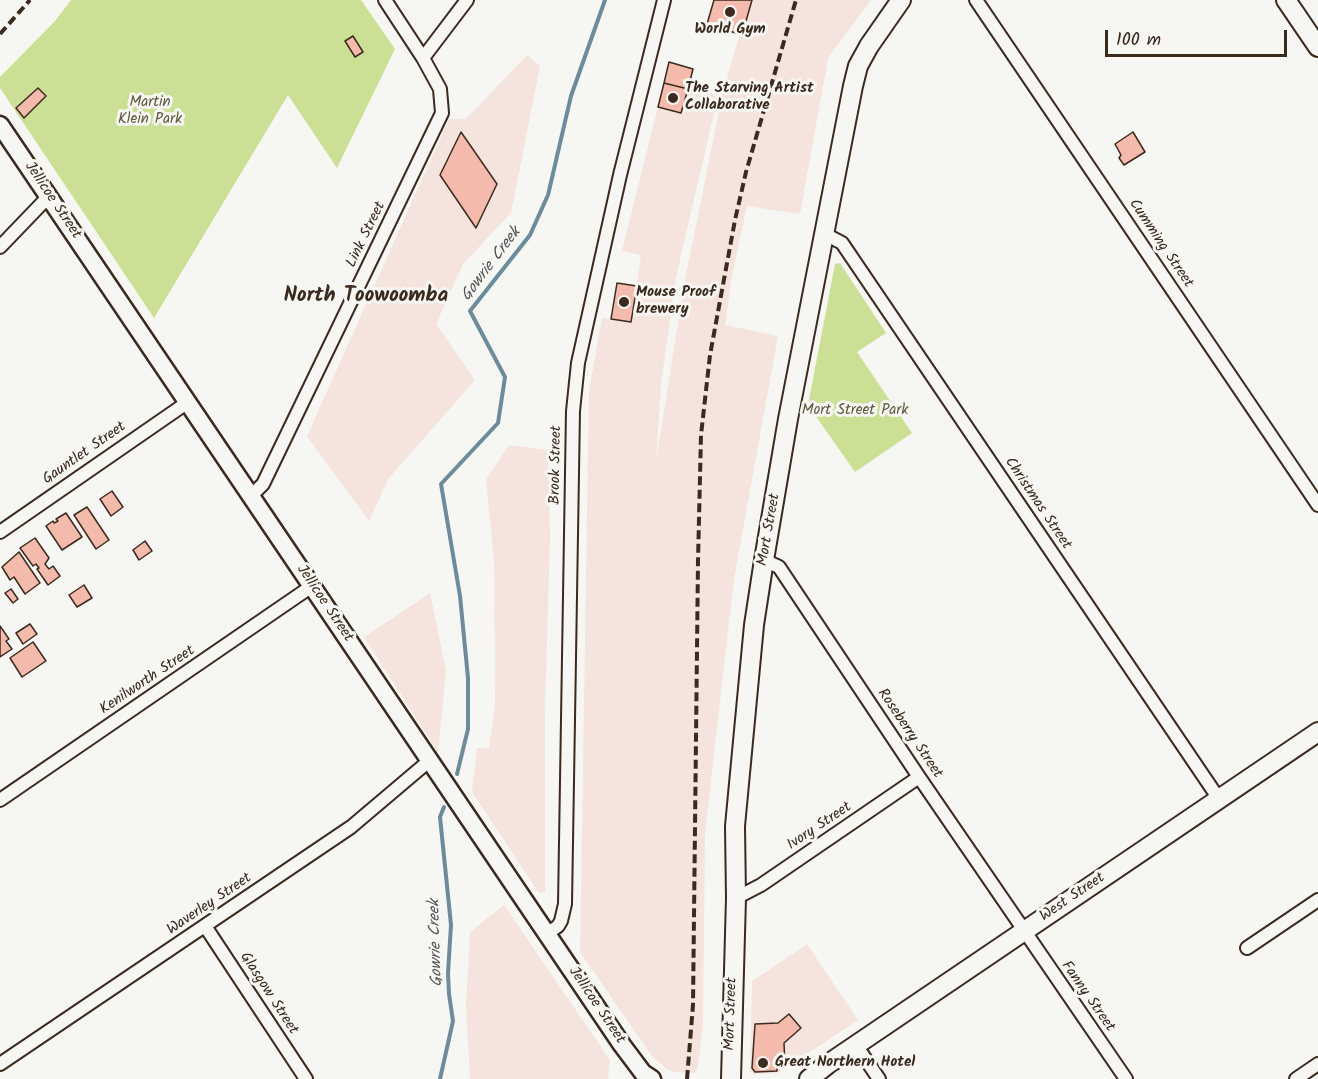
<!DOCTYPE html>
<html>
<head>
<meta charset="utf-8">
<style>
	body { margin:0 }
	#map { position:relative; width:1318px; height:1079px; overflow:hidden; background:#f6f6f2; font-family:Kalam,sans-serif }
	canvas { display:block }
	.scale { position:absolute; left:1105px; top:30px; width:182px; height:27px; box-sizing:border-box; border:3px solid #3b2a1e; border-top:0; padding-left:8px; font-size:18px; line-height:21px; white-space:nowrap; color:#3b2a1e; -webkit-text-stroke:4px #f6f6f2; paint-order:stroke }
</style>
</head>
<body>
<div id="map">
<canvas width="1318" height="1079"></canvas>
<div class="scale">100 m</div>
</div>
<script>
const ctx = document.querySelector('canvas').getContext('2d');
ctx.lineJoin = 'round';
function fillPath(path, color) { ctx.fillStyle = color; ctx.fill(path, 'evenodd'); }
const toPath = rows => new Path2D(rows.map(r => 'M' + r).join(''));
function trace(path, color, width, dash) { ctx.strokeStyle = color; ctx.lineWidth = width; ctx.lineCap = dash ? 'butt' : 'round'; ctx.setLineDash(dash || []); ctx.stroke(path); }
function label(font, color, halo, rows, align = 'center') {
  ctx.font = font + ' Kalam,sans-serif'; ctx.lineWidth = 6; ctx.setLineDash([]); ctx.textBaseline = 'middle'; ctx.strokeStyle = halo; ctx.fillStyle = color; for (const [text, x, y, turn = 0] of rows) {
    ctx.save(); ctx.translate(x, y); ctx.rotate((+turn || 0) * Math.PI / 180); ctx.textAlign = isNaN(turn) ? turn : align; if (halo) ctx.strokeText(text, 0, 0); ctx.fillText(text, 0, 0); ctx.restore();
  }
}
fillPath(toPath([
	[750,0,871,0,828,58,800,214,747,206,732,276,725,325,778,336,734,579,705,834,703,1024,698,1068,694,1073,674,1072,667,1069,652,1056,580,952,589,391,602,318,631,321,641,255,622,251,658,107,681,112,688,89,718,96,676,277,661,384,656,462,684,285,723,91],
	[527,55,540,66,511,213,463,264,436,324,475,380,388,479,369,521,307,436,449,119,466,119],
	[509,445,548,450,550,536,545,715,545,892,539,893,472,792,477,748,489,748,495,705,494,561,486,480],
	[430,593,446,671,438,752,364,637],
	[504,905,610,1060,608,1079,470,1079,466,1005,470,932],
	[807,944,858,1020,778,1073,752,1074,750,1071,752,981]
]), '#f5e4dd');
fillPath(toPath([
	[71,0,361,0,395,49,337,168,288,95,154,318,0,88,0,77,55,21],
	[840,263,886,333,857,352,912,433,855,472,808,405,835,264]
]), '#cbe095');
trace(toPath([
	[457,774,468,729,468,678,460,596,441,484,498,423,505,377,470,311,530,235,548,195,571,96,605,0],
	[440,1079,453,1021,449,994,448,973,451,925,440,817,444,807]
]), '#6d8c9b', 4);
const building = toPath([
	[714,0,752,0,742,35,707,24,714,0],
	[353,36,363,52,355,57,345,41,353,36],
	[669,62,693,69,688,89,664,83,669,62],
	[664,83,688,89,681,113,658,107,664,83],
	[38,88,46,96,24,118,16,108,38,88],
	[461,132,497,184,476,228,440,175,461,132],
	[1133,132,1145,152,1124,165,1119,158,1121,155,1115,144,1133,132],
	[617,283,637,286,631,322,611,319,617,283],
	[112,491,123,507,111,516,100,499,112,491],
	[87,507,109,540,96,549,74,515,87,507],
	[66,513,82,537,62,550,46,526,53,521,54,523,58,521,56,519,66,513],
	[35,538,49,558,45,564,49,569,53,566,60,576,48,585,37,569,39,568,36,564,33,566,20,548,35,538],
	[145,541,152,551,139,560,133,550,145,541],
	[19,552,40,583,25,594,14,577,10,580,2,567,19,552],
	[84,585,92,598,77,607,69,595,84,585],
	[11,589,18,599,13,603,5,593,11,589],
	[30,624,37,634,23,644,16,633,30,624],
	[0,626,9,639,6,641,12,649,0,657,0,626],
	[33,642,46,661,22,677,10,658,33,642],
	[789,1014,801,1028,784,1043,785,1066,777,1067,777,1071,755,1072,752,1068,755,1024,778,1023,789,1014]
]);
fillPath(building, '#f4bbac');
trace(building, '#3b2a1e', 1.5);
const minor = toPath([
	[976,0,1318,505],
	[423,58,467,0],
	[825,234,842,243,1219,799],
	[0,247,49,196],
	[251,496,263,484,442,113,440,89,423,58,385,0],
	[0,532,188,402],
	[764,560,779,567,919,777,1126,1079],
	[0,800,312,586],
	[736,898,761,885,919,777],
	[205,926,306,1079],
	[547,934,558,926,561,921,565,904,573,411,578,363,620,175,664,0],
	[1247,948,1318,900],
	[856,1045,879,1079],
	[0,1064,351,827,429,761],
	[1296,1079,1318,1064]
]);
const secondary = toPath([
	[0,125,622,1045,643,1073,652,1079]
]);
const primary = toPath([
	[1286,0,1318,47],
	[731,1079,736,898,735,826,754,625,764,560,788,419,853,86,858,66,869,46,901,0],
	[809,1079,828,1064,1318,732]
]);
trace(minor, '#3b2a1e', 16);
trace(secondary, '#3b2a1e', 21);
trace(primary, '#3b2a1e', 22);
trace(minor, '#f6f6f2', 12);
trace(secondary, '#f6f6f2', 16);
trace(primary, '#f6f6f2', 18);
trace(toPath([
	[0,34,30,0],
	[687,1079,693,1005,698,561,701,435,710,355,735,220,746,172,796,0]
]), '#3b2a1e', 4, [9, 4.5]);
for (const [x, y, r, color] of [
	[730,12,6,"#3b2a1e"],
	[673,98,6,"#3b2a1e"],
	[624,302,6,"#3b2a1e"],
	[763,1063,6,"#3b2a1e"]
]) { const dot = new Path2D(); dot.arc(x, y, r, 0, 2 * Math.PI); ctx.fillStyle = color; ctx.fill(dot); trace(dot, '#f6f6f2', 2); }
label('bold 15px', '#3b2a1e', '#f6f6f2', [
	["World Gym",730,30,"center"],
	["The Starving Artist",685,89],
	["Collaborative",685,106],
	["Mouse Proof",636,293],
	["brewery",636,310],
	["Great Northern Hotel",775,1063]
], 'left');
label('15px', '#5f583c', '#f6f6f2', [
	["Martin",150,103],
	["Klein Park",150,120],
	["Mort Street Park",855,411]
]);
label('15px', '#3b2a1e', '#f6f6f2', [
	["Jellicoe Street",52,201,56],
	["Link Street",367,235,-64],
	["Cumming Street",1160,244,56],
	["Gauntlet Street",85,454,-35],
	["Brook Street",557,465,-89],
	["Christmas Street",1037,504,56],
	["Mort Street",770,530,-80],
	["Jellicoe Street",324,604,56],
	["Kenilworth Street",148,681,-34],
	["Roseberry Street",909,734,56],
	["Ivory Street",820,827,-34],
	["West Street",1073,898,-34],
	["Waverley Street",210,905,-34],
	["Glasgow Street",268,994,57],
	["Fanny Street",1087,997,55],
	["Jellicoe Street",596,1006,56],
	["Mort Street",732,1014,-88]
]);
label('italic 16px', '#505352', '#f6f6f2', [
	["Gowrie Creek",492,265,-53],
	["Gowrie Creek",437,943,-92]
]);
label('bold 21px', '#3b2a1e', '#f6f6f2', [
	["North Toowoomba",366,297]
]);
</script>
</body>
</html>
